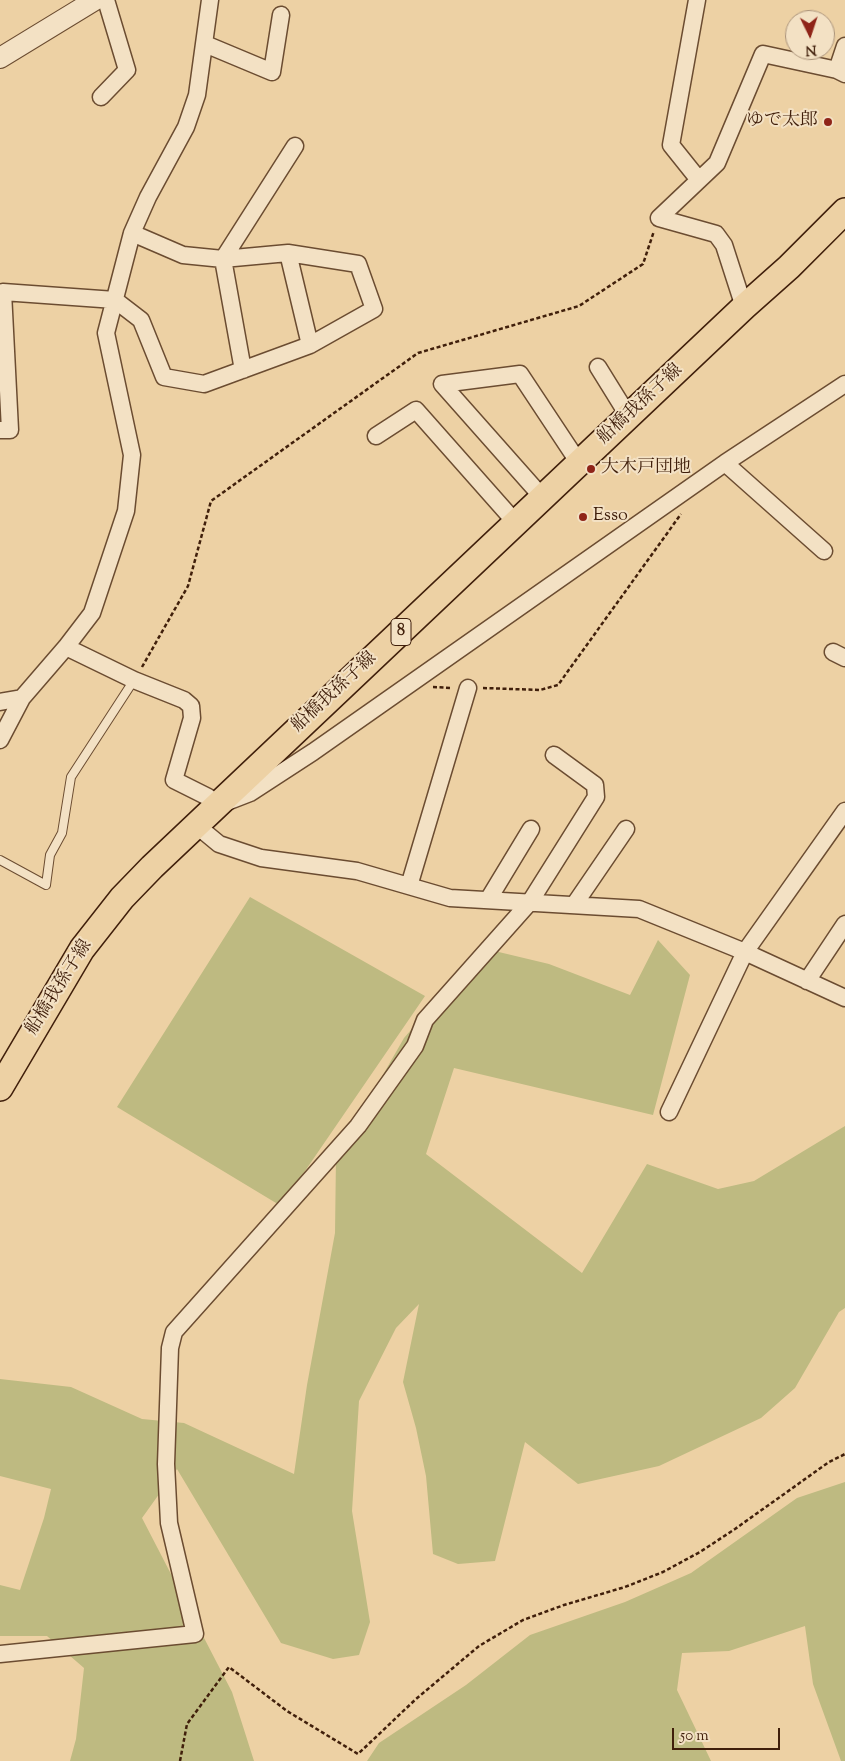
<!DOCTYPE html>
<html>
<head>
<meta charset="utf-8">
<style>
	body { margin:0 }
	#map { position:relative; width:845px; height:1761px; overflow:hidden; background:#edd1a4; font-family:"Sorts Mill Goudy",serif }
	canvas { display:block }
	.north { position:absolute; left:785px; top:10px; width:50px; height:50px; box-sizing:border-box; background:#f3e1c4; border:1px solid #ab937a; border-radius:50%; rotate:176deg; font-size:14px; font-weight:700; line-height:20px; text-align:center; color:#401f0b }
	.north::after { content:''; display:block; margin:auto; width:18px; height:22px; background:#8f2418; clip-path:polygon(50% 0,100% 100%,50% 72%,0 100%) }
	.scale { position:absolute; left:672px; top:1728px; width:108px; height:22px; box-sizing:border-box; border:2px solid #401f0b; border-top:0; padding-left:6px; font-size:15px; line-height:18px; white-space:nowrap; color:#401f0b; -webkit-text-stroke:4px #f3e1c4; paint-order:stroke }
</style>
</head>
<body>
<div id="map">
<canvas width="845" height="1761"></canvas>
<div class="north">N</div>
<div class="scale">50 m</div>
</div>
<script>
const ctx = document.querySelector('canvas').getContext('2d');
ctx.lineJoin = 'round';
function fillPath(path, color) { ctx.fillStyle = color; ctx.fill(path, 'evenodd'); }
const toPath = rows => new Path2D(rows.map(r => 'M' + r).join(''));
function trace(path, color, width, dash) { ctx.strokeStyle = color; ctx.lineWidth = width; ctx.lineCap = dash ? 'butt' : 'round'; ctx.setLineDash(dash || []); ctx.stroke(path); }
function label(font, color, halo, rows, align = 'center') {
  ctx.font = font + ' "Sorts Mill Goudy","Noto Serif JP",serif'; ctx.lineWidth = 4; ctx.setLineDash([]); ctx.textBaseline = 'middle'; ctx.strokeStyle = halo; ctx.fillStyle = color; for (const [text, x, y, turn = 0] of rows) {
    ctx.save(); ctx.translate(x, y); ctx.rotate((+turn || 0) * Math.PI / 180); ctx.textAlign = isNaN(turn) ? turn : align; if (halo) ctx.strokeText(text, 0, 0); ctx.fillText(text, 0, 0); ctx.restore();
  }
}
fillPath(toPath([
	[250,897,425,996,281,1206,117,1107],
	[658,940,690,975,653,1115,454,1068,426,1154,582,1273,647,1164,718,1189,754,1181,845,1126,845,1308,839,1312,795,1388,761,1418,659,1466,578,1484,525,1442,495,1561,458,1564,433,1554,426,1476,416,1428,403,1382,419,1304,396,1328,359,1401,352,1511,370,1622,359,1655,333,1659,281,1643,177,1469,142,1518,232,1692,254,1761,70,1761,76,1739,84,1668,47,1636,0,1636,0,1585,20,1590,44,1518,51,1489,0,1476,0,1379,71,1387,142,1419,184,1423,294,1474,307,1385,335,1233,336,1157,404,1038,482,948,549,964,630,995],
	[845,1482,845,1761,841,1761,813,1684,805,1626,729,1651,682,1653,677,1690,711,1761,367,1761,379,1743,466,1685,530,1635,625,1602,691,1573,797,1498]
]), '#beba81');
const service = toPath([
	[0,860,46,885,50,855,62,833,71,777,134,680]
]);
const minor = toPath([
	[697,0,671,145,699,180],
	[205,44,272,72,281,15],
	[837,70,845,46],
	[101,97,127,70,106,0],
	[288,253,310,345],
	[744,307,724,245,716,234,659,218,717,163,763,54,837,70,845,74],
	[598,367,629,417],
	[243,370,223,259,295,146],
	[0,430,10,430,3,292,115,300,141,320,164,377,204,384,310,345,374,309,358,264,288,253,223,259,183,255,132,233],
	[376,436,416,410,516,523],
	[725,463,824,551],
	[543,498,442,384,520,374,579,463],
	[66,647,134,680,184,700,191,706,192,718,174,780,208,797,214,807,250,793,313,752,725,463,845,384],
	[833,652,845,658],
	[0,702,22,698],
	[0,740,22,698,66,647,92,613,126,511,132,455,106,333,132,233,148,197,186,127,197,95,210,0],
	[196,825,219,844,261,858,357,871,450,898,639,909,745,952,845,998],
	[409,886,468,688],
	[488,900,531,829],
	[574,905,626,829],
	[807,981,845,924],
	[669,1112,745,952,845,811],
	[0,1654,195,1634,169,1523,166,1464,170,1348,174,1332,358,1126,415,1046,425,1020,530,902,596,797,595,785,554,755]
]);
const tertiary = toPath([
	[0,58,95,0]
]);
const primary = toPath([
	[0,1088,82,949,122,898,152,867,744,307,789,267,845,211]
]);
trace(service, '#6b4c31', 10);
trace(minor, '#6b4c31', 19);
trace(tertiary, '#6b4c31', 22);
trace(primary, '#401f0b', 28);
trace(toPath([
	[142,667,188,586,211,501,418,353,579,306,643,264,654,231],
	[433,687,452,688],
	[483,688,540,690,558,685,681,514],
	[180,1761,187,1724,229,1667,287,1711,358,1754,416,1699,479,1646,523,1620,564,1605,625,1587,663,1572,700,1552,735,1529,829,1462,845,1454]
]), '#401f0b', 2.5, [4, 2.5]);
trace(service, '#f3e1c4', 8);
trace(minor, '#f3e1c4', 16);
trace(tertiary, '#f3e1c4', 20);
trace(primary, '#edd1a4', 25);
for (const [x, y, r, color] of [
	[828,122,5,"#8f2418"],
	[591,469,5,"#8f2418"],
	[583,517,5,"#8f2418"]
]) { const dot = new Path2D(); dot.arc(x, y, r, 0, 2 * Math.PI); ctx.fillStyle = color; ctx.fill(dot); trace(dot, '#f3e1c4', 2); }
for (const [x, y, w] of [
	[401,632,20]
]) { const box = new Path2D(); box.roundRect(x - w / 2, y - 13.5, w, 27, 4); ctx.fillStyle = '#f3e1c4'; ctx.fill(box); trace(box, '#401f0b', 1); }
label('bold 16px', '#401f0b', null, [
	["8",401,632]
]);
label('18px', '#401f0b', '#f3e1c4', [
	["ゆで太郎",818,122,"right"],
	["大木戸団地",601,469],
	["Esso",593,517]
], 'left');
label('18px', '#401f0b', '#f3e1c4', [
	["船橋我孫子線",641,405,-43],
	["船橋我孫子線",335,693,-43],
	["船橋我孫子線",60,988,-58]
]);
</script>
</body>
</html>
